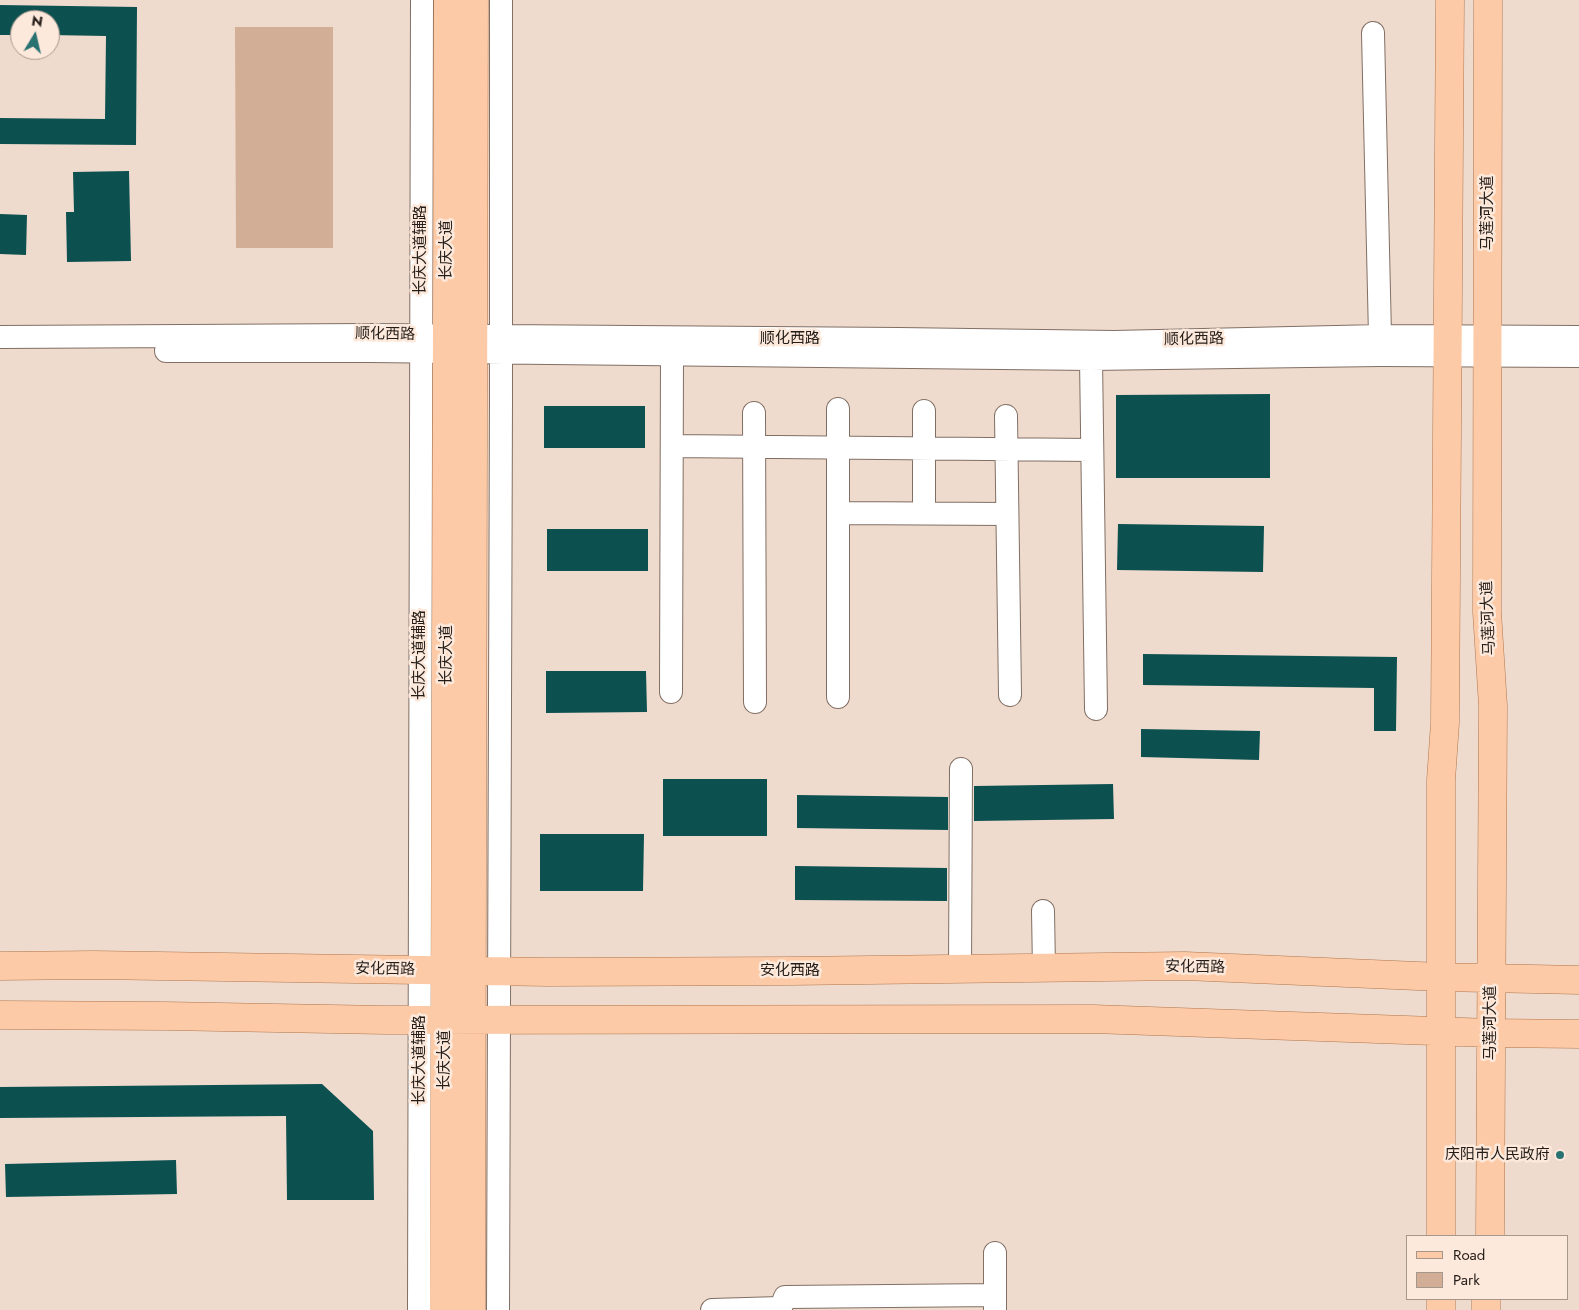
<!DOCTYPE html>
<html>
<head>
<meta charset="utf-8">
<style>
	body { margin:0 }
	#map { position:relative; width:1579px; height:1310px; overflow:hidden; background:#efdbce; font-family:Jost,sans-serif }
	canvas { display:block }
	.legend { position:absolute; left:1406px; top:1235px; width:162px; height:65px; box-sizing:border-box; background:#fde9db; border:1px solid #a6978d; margin:0; padding:6px 9px; list-style:none; font-size:15px; color:#231c17 }
	.legend li { display:flex; align-items:center; gap:10px; height:25px }
	.legend b { width:25px; border:1px solid #a6978d }
	.north { position:absolute; left:10px; top:10px; width:50px; height:50px; box-sizing:border-box; background:#fde9db; border:1px solid #a6978d; border-radius:50%; rotate:9deg; font-size:14px; font-weight:700; line-height:20px; text-align:center; color:#231c17 }
	.north::after { content:''; display:block; margin:auto; width:18px; height:22px; background:#287272; clip-path:polygon(50% 0,100% 100%,50% 72%,0 100%) }
</style>
</head>
<body>
<div id="map">
<canvas width="1579" height="1310"></canvas>
<ul class="legend">
<li><b style="height:6px;background:#fccaa6"></b>Road</li>
<li><b style="height:14px;background:#d1ae95"></b>Park</li>
</ul>
<div class="north">N</div>
</div>
<script>
const ctx = document.querySelector('canvas').getContext('2d');
ctx.lineJoin = 'round';
function fillPath(path, color) { ctx.fillStyle = color; ctx.fill(path, 'evenodd'); }
const toPath = rows => new Path2D(rows.map(r => 'M' + r).join(''));
function trace(path, color, width, dash) { ctx.strokeStyle = color; ctx.lineWidth = width; ctx.lineCap = dash ? 'butt' : 'round'; ctx.setLineDash(dash || []); ctx.stroke(path); }
function label(font, color, halo, rows, align = 'center') {
  ctx.font = font + ' Jost,"Noto Sans SC",sans-serif'; ctx.lineWidth = 5; ctx.setLineDash([]); ctx.textBaseline = 'middle'; ctx.strokeStyle = halo; ctx.fillStyle = color; for (const [text, x, y, turn = 0] of rows) {
    ctx.save(); ctx.translate(x, y); ctx.rotate((+turn || 0) * Math.PI / 180); ctx.textAlign = isNaN(turn) ? turn : align; if (halo) ctx.strokeText(text, 0, 0); ctx.fillText(text, 0, 0); ctx.restore();
  }
}
fillPath(toPath([
	[235,27,333,27,333,248,236,248]
]), '#d1ae95');
fillPath(toPath([
	[0,5,137,7,136,145,0,144,0,118,105,119,106,36,50,35,50,20,20,20,20,35,0,35],
	[129,171,131,261,67,262,66,212,74,212,73,172],
	[0,214,27,215,26,255,0,254],
	[1270,394,1270,478,1116,478,1116,395],
	[544,406,645,406,645,448,544,448],
	[1118,524,1264,526,1263,572,1117,570],
	[547,529,648,529,648,571,547,571],
	[1143,654,1397,657,1396,731,1374,731,1374,688,1143,685],
	[546,671,646,671,647,712,546,713],
	[1141,729,1260,731,1259,760,1141,757],
	[663,779,767,779,767,836,663,836],
	[1113,784,1114,819,974,821,974,786],
	[797,795,948,797,948,830,797,828],
	[540,834,644,834,643,891,540,891],
	[795,866,947,868,947,901,795,900],
	[322,1084,373,1131,374,1200,287,1200,286,1116,0,1118,0,1087],
	[176,1160,177,1194,6,1197,5,1164]
]), '#0c5050');
const minor = toPath([
	[1373,33,1380,336],
	[0,337,368,335,899,339,1114,342,1380,336,1579,337],
	[166,351,370,351,1091,359,1380,355,1579,356],
	[1091,359,1096,709],
	[838,409,838,697],
	[754,413,755,702],
	[1006,416,1010,695],
	[672,446,1092,450],
	[838,513,1007,514],
	[924,513,924,411],
	[671,692,672,355],
	[1043,911,1044,969],
	[960,970,961,769],
	[995,1309,995,1253],
	[419,1310,422,0],
	[498,1310,501,399,501,0],
	[712,1310,780,1308],
	[780,1310,785,1297,995,1295]
]);
const major = toPath([
	[1488,0,1487,612,1493,706,1490,1236],
	[0,966,94,965,549,972,791,971,1185,966,1441,977,1579,980],
	[0,1015,165,1016,386,1020,1093,1019,1491,1033,1579,1034],
	[1441,1236,1441,780,1445,723,1450,0],
	[1441,1299,1441,1310],
	[444,1310,448,0],
	[471,1310,474,0],
	[1486,1310,1486,1299]
]);
trace(minor, '#816f64', 24);
trace(major, '#af764d', 29);
trace(minor, '#fff', 22);
trace(major, '#fccaa6', 28);
for (const [x, y, r, color] of [
	[1560,1155,5,"#287272"]
]) { const dot = new Path2D(); dot.arc(x, y, r, 0, 2 * Math.PI); ctx.fillStyle = color; ctx.fill(dot); trace(dot, '#fde9db', 2); }
label('15px', '#231c17', '#fde9db', [
	["马莲河大道",1488,213,-90],
	["长庆大道辅路",421,250,-90],
	["长庆大道",447,250,-90],
	["顺化西路",385,335,1],
	["顺化西路",790,339],
	["顺化西路",1194,340,-1],
	["马莲河大道",1489,618,-92],
	["长庆大道辅路",420,655,-90],
	["长庆大道",447,655,-90],
	["安化西路",1195,968,1],
	["安化西路",385,970,1],
	["安化西路",790,971],
	["马莲河大道",1491,1023,-90],
	["长庆大道辅路",420,1060,-90],
	["长庆大道",445,1060,-90]
]);
label('15px', '#231c17', '#fde9db', [
	["庆阳市人民政府",1550,1155]
], 'right');
</script>
</body>
</html>
